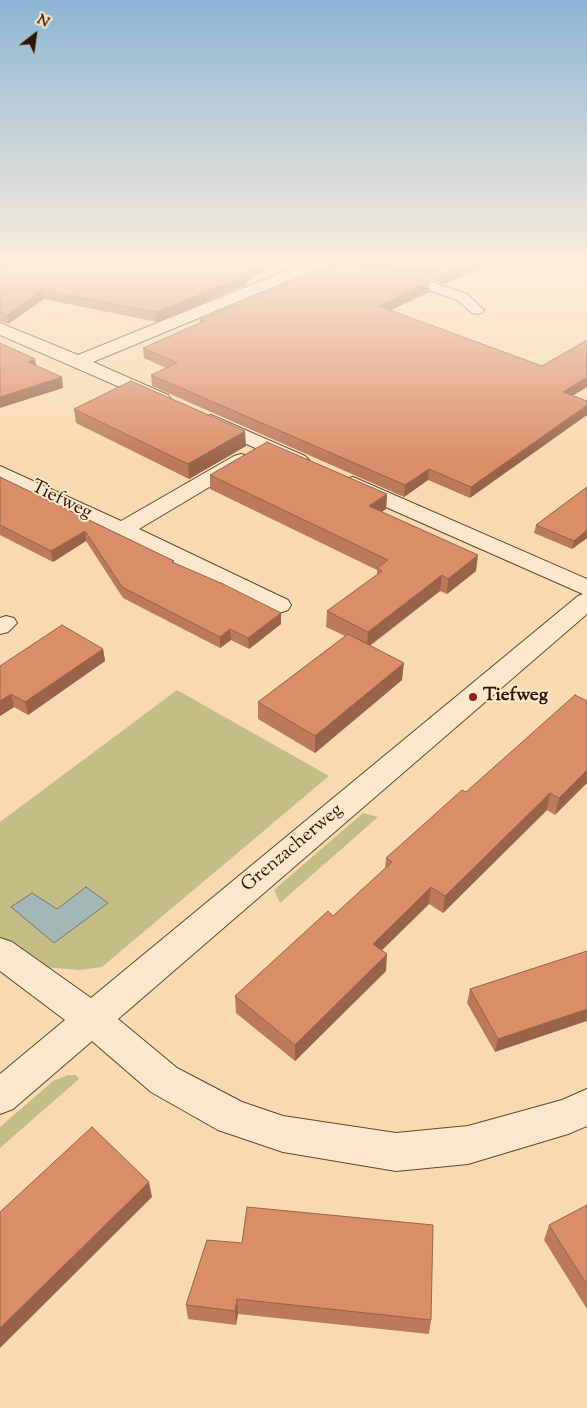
<!DOCTYPE html>
<html>
<head>
<meta charset="utf-8">
<style>
	body { margin:0 }
	#map { position:relative; width:587px; height:1408px; overflow:hidden; background:#f9daaf; font-family:"Sorts Mill Goudy",serif }
	canvas { display:block }
	.north { position:absolute; left:10px; top:10px; width:50px; height:50px; -webkit-text-stroke:4px #fbe7cb; paint-order:stroke; rotate:30deg; font-size:14px; font-weight:700; line-height:20px; text-align:center; color:#331400 }
	.north::after { content:''; display:block; margin:auto; width:18px; height:22px; background:#331400; clip-path:polygon(50% 0,100% 100%,50% 72%,0 100%) }
</style>
</head>
<body>
<div id="map">
<canvas width="587" height="1408"></canvas>
<div class="north">N</div>
</div>
<script>
const ctx = document.querySelector('canvas').getContext('2d');
ctx.lineJoin = 'round';
function fillPath(path, color) { ctx.fillStyle = color; ctx.fill(path, 'evenodd'); }
const toPath = rows => new Path2D(rows.map(r => 'M' + r).join(''));
function trace(path, color, width, dash) { ctx.strokeStyle = color; ctx.lineWidth = width; ctx.lineCap = dash ? 'butt' : 'round'; ctx.setLineDash(dash || []); ctx.stroke(path); }
function label(font, color, halo, rows, align = 'center') {
  ctx.font = font + ' "Sorts Mill Goudy",serif'; ctx.lineWidth = 4; ctx.setLineDash([]); ctx.textBaseline = 'middle'; ctx.strokeStyle = halo; ctx.fillStyle = color; for (const [text, x, y, turn = 0] of rows) {
    ctx.save(); ctx.translate(x, y); ctx.rotate((+turn || 0) * Math.PI / 180); ctx.textAlign = isNaN(turn) ? turn : align; if (halo) ctx.strokeText(text, 0, 0); ctx.fillText(text, 0, 0); ctx.restore();
  }
}
fillPath(toPath([
	[177,690,329,776,102,967,79,970,32,966,0,943,0,822],
	[363,813,378,817,280,903,274,890],
	[68,1075,76,1075,79,1079,0,1148,0,1127,53,1081]
]), '#c4bd86');
const water = toPath([
	[86,887,108,903,54,943,11,907,32,893,57,909,86,887]
]);
fillPath(water, '#a3b8b6');
trace(water, '#76766d', 1);
const service = toPath([
	[362,265,382,265,467,294,484,310,482,313,477,314,472,313,457,300,364,268,362,265],
	[6,616,14,618,17,623,8,632,0,634,0,618,6,616]
]);
const minor = toPath([
	[300,265,321,265,319,268,93,362,168,395,171,399,168,403,161,405,0,335,0,323,78,355,300,265],
	[211,415,305,456,309,460,305,464,298,466,291,464,204,425,201,421,204,417,211,415],
	[241,454,248,456,252,460,248,464,139,529,288,600,291,605,288,610,279,613,270,610,0,480,0,466,121,521,234,456,241,454],
	[353,477,587,579,587,614,118,1019,177,1068,242,1102,283,1116,396,1133,468,1126,562,1100,587,1089,587,1126,568,1134,468,1164,396,1171,283,1152,218,1130,151,1092,92,1041,13,1109,0,1114,0,1074,65,1020,0,971,0,938,12,942,91,998,578,596,583,594,345,489,342,484,345,479,353,477]
]);
trace(service, '#64462c', 2);
trace(minor, '#64462c', 2);
fillPath(service, '#fbe7cb');
fillPath(minor, '#fbe7cb');
fillPath(toPath([
	[0,265,243,286,157,322,44,299,8,324,0,321],
	[387,265,480,265,479,268,445,284],
	[429,292,391,310,573,396,470,498,428,480,404,497,152,386,151,375,166,368,144,358,143,348,200,323,200,320],
	[74,409,246,446,189,479,76,423],
	[210,475,387,494,386,509,382,512,476,571,447,594,440,591,370,646,402,680,315,753,258,719,258,702,345,636,326,627,327,611,377,575,377,570,210,489],
	[0,477,174,561,174,563,281,624,249,649,231,640,220,648,123,598,86,541,53,562,0,535],
	[587,487,587,538,572,549,534,533,536,525],
	[103,649,105,661,28,715,14,707,0,716,0,666],
	[587,701,555,815,547,810,443,913,429,904,382,950,386,971,295,1061,236,1013,235,996,333,916,385,869,386,858,466,792],
	[587,951,495,1052,467,1003,470,989],
	[587,1205,587,1309,544,1240,549,1225],
	[207,1240,431,1320,429,1334,238,1314,236,1325,188,1319,186,1305]
]), '#bb7a59');
fillPath(toPath([
	[257,265,269,265,243,286,157,322,156,312],
	[467,265,480,265,479,268,445,284,446,275],
	[429,282,429,292,379,316,379,306],
	[42,290,44,299,8,324,7,315],
	[35,359,37,369,28,362],
	[62,377,63,388,0,408,0,397],
	[587,377,587,387,561,403,563,392],
	[587,405,587,415,470,498,471,487],
	[245,431,246,446,189,479,188,464],
	[429,469,428,480,404,497,405,485],
	[387,494,386,509,368,521,369,506],
	[587,530,587,538,572,549,574,541],
	[85,531,86,541,53,562,51,551],
	[478,555,476,571,447,594,448,579],
	[442,575,440,591,367,647,368,632],
	[281,613,281,624,249,649,248,638],
	[230,629,231,640,220,648,220,637],
	[103,649,105,661,28,715,25,702],
	[404,663,402,680,315,753,315,736],
	[11,694,14,707,0,716,0,701],
	[587,770,587,783,555,815,559,798],
	[550,793,547,810,443,913,445,896],
	[431,887,429,904,372,960,373,944],
	[387,954,386,971,295,1061,295,1045],
	[587,1009,587,1021,495,1052,498,1039],
	[149,1182,152,1197,0,1348,0,1328],
	[237,1299,238,1314,236,1325,235,1311]
]), '#986349');
const building = toPath([
	[0,265,257,265,243,277,156,312,42,290,7,315,0,312,0,265],
	[333,265,377,265,429,282,379,306,542,366,587,340,587,377,563,392,587,401,587,405,471,487,429,469,405,485,151,375,177,363,143,348,204,321,200,320,333,265],
	[416,265,467,265,446,275,416,265],
	[0,343,35,359,28,362,62,377,0,397,0,343],
	[131,381,245,431,188,464,74,409,131,381],
	[267,442,387,494,369,506,478,555,448,579,442,575,368,632,327,611,382,571,377,568,388,560,210,475,267,442],
	[0,477,174,561,172,562,223,584,281,613,248,638,230,629,220,637,122,587,85,531,51,551,0,525,0,477],
	[587,487,587,530,574,541,536,525,587,487],
	[62,625,103,649,25,702,11,694,0,701,0,666,62,625],
	[348,634,404,663,315,736,258,702,348,634],
	[575,695,587,701,587,770,559,798,550,793,445,896,431,887,373,944,387,954,295,1045,235,996,328,911,333,916,392,862,386,858,462,790,466,792,575,695],
	[587,951,587,1009,498,1039,470,989,587,951],
	[92,1127,149,1182,0,1328,0,1212,92,1127],
	[587,1205,587,1285,549,1225,587,1205],
	[247,1207,433,1225,431,1320,237,1299,235,1311,186,1305,207,1240,242,1243,247,1207]
]);
fillPath(building, '#d98e68');
trace(building, '#986349', 1);
const sky = ctx.createLinearGradient(0, 0, 0, 462);
sky.addColorStop(0, '#8cb6d4');
sky.addColorStop(0.57, '#fceedb');
sky.addColorStop(1, '#fceedb00');
ctx.fillStyle = sky;
ctx.fillRect(0, 0, 587, 462);
for (const [x, y, r, color] of [
	[473,697,5,"#8f2418"]
]) { const dot = new Path2D(); dot.arc(x, y, r, 0, 2 * Math.PI); ctx.fillStyle = color; ctx.fill(dot); trace(dot, '#fbe7cb', 2); }
label('19px', '#331400', '#fbe7cb', [
	["Tiefweg",61,501,26],
	["Grenzacherweg",293,849,-40]
]);
label('bold 19px', '#331400', '#fbe7cb', [
	["Tiefweg",483,697]
], 'left');
</script>
</body>
</html>
